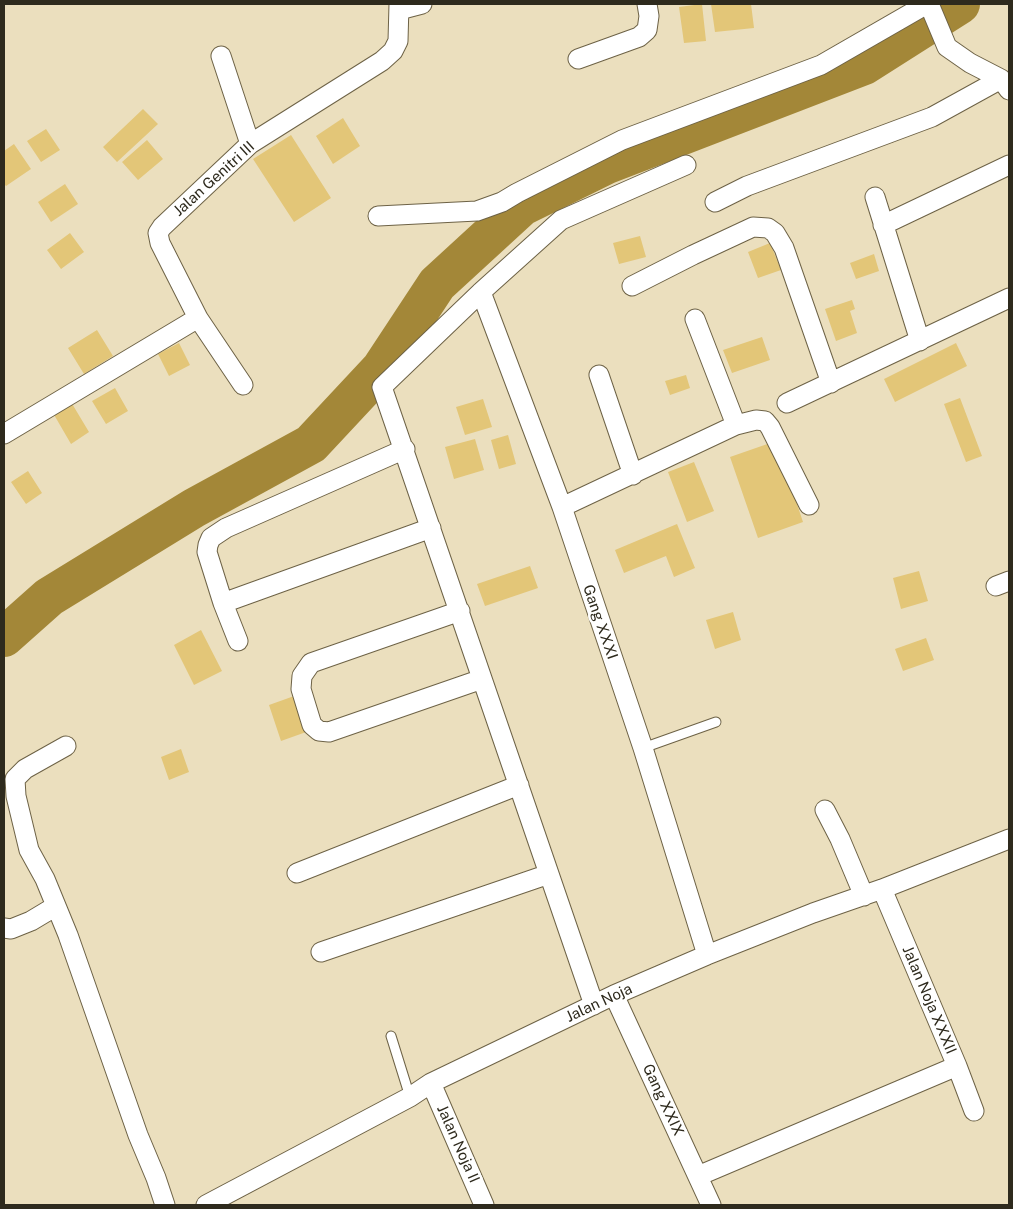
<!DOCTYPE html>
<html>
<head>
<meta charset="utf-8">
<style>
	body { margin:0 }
	#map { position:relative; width:1013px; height:1209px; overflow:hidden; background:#ebdfbe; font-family:"Public Sans",sans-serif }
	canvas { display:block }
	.frame { position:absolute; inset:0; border:5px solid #2e2a1d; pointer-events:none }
</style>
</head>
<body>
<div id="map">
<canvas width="1013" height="1209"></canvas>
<div class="frame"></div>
</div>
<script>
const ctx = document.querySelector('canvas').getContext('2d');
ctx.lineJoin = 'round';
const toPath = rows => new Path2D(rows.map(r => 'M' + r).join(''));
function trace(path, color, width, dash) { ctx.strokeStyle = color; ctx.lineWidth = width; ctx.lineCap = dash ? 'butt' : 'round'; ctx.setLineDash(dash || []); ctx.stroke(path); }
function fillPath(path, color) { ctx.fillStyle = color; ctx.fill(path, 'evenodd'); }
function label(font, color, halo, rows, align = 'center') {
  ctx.font = font + ' "Public Sans",sans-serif'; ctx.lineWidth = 5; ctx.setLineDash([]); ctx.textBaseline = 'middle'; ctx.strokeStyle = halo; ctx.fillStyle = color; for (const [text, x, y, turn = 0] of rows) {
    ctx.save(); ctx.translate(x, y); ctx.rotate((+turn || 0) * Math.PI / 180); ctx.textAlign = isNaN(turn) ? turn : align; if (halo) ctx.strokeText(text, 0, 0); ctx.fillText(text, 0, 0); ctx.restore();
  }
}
trace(toPath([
	[4,637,49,597,194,508,311,444,381,369,437,284,522,206,607,164,864,65,960,4]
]), '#a38738', 40);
fillPath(toPath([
	[702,4,706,41,684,43,679,7],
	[711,4,751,4,754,28,715,32],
	[143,109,158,124,117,162,103,147],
	[343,118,360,146,333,164,316,136],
	[46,129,60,150,41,162,27,141],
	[291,135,331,198,294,222,253,159],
	[147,140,163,159,138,180,122,162],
	[14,144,31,169,6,186,4,184,4,151],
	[65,184,78,204,51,222,38,202],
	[70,233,84,252,61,269,47,250],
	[640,236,646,257,619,264,613,243],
	[770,243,781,270,758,278,748,252],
	[874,254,879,271,856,279,850,263],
	[852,300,855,309,850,311,857,333,836,341,825,309],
	[97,330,113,356,84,374,68,348],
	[762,337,770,360,732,373,723,350],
	[179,343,190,365,169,376,158,354],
	[956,343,967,366,895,402,884,379],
	[686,375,690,388,670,395,665,381],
	[115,388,128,411,106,424,92,401],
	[960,398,982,456,966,462,944,404],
	[483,399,492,427,465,435,456,407],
	[71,402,89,432,71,444,53,413],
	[508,435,516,464,499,469,491,440],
	[475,439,484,470,454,479,445,447],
	[776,441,803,522,758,538,730,457],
	[694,462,714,511,687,522,668,472],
	[28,471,42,493,26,504,11,482],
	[677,524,695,568,674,577,666,556,624,573,615,550],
	[530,566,538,588,485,606,477,584],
	[919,571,928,601,901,609,893,578],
	[733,612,741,640,715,649,706,620],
	[201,630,222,671,194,685,174,645],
	[926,638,934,660,903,671,895,649],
	[297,695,309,731,281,741,269,705],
	[181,749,189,772,169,780,161,757]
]), '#e3c678');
const lane = toPath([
	[643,748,716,722],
	[391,1036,410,1097]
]);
const street = toPath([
	[929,4,947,47,970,63,1001,79,1009,90],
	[399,10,422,4],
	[221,56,250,144],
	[578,59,639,37,647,30,649,16,647,4],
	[875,197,920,341],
	[715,202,747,186,932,117,1001,79],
	[378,216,477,211,502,202,517,193,622,140,821,65,927,4],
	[883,225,1009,165],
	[632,286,693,255,753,227,768,228,775,233,784,248,831,383],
	[481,292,562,507,643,748,707,955],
	[695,319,736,425],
	[599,375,633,475],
	[243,385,198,318,160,243,158,233,162,227,250,144,382,61,393,51,398,41,399,4],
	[787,403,1009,298],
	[4,434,198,318],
	[562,507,736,425,756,420,765,421,770,427,809,505],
	[996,586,1009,581],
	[223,603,431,528],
	[460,611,311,663,302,676,301,689,312,725,319,731,329,732,482,679],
	[238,641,223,603,207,552,208,545,211,538,226,528,405,449],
	[66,746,25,769,15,779,16,796,29,850,45,879,68,935,138,1135,156,1178,165,1205],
	[825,810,840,839,864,896],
	[297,873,519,785],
	[882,889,957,1066,974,1111],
	[4,928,11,929,31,921,56,906],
	[321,952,549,874],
	[614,995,711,1205],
	[594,1005,382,387,481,292,561,220,686,165],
	[431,1083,484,1205],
	[698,1176,957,1066],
	[206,1205,410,1097,431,1083,614,995,707,955,813,913,882,889,1009,839]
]);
trace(lane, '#6d6246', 11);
trace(street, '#6d6246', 21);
trace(lane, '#fff', 9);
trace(street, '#fff', 19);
label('15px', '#2e2a1d', '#fff', [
	["Jalan Genitri III",214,179,-42],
	["Gang XXXI",600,622,71],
	["Jalan Noja XXXII",929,1000,67],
	["Jalan Noja",599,1003,-25],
	["Gang XXIX",663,1100,65],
	["Jalan Noja II",458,1144,66]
]);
</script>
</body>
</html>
